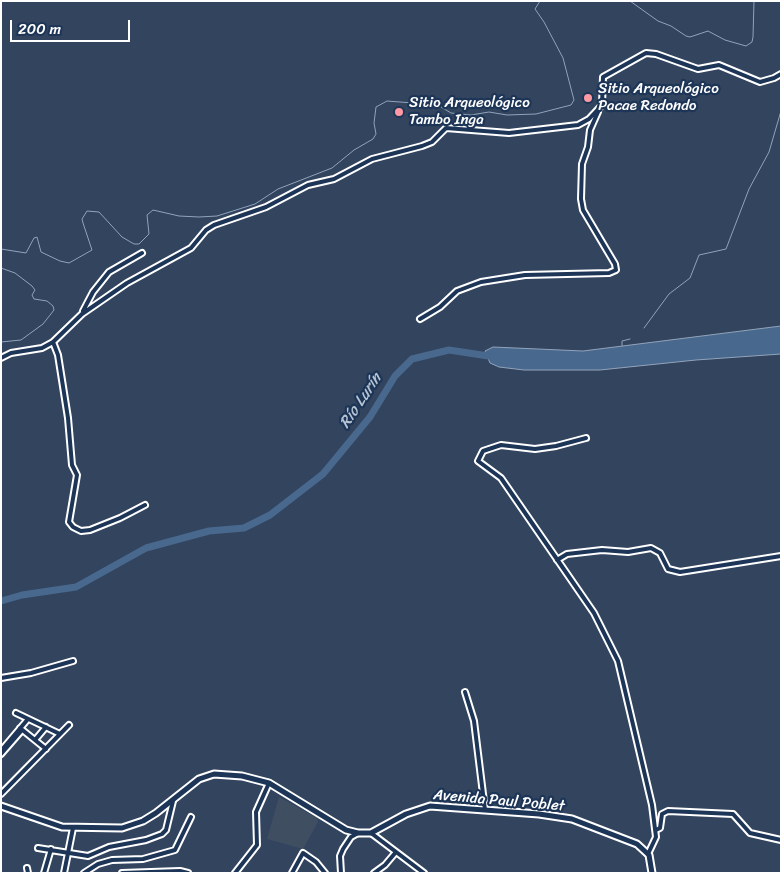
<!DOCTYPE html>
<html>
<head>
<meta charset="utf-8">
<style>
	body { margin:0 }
	#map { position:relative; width:782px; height:874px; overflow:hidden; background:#32445e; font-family:Sriracha,sans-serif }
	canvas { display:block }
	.frame { position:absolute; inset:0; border:2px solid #fff; pointer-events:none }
	.scale { position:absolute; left:10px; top:20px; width:120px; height:22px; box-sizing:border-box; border:2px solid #fff; border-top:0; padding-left:6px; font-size:15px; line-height:18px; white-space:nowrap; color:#fff; -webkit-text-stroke:4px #1d3557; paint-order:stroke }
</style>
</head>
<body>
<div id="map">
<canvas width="782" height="874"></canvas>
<div class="frame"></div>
<div class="scale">200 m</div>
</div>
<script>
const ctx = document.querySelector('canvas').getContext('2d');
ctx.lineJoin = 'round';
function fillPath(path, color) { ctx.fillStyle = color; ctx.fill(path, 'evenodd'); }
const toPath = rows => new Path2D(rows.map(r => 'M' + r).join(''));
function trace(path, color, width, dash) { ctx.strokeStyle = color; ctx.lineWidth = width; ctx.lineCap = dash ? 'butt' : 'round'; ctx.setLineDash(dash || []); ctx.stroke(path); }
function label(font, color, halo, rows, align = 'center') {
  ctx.font = font + ' Sriracha,sans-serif'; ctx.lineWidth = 4.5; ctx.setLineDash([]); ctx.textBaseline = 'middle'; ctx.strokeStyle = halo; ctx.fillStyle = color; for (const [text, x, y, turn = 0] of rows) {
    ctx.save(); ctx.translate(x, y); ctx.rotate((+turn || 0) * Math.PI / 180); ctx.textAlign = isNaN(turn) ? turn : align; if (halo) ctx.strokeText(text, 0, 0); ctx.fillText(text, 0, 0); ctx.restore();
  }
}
fillPath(toPath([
	[279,797,317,818,318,822,303,849,267,839]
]), '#404e62');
const water = toPath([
	[781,326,781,354,696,360,600,370,524,370,499,367,490,363,485,351,493,347,583,351,781,326]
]);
fillPath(water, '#49688e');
trace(water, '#92a4bb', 1);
trace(toPath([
	[630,1,658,21,671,26,686,36,690,37,708,31,725,40,746,46,752,42,753,37,754,1],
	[1,249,26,253,34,238,37,237,41,252,60,261,69,263,92,250,83,223,82,219,87,211,99,212,122,237,134,244,139,244,149,234,147,215,153,210,179,216,199,217,217,216,255,204,278,189,332,168,354,150,373,139,376,134,374,123,376,107,387,101,413,103,426,98,451,113,471,115,489,112,507,115,536,114,571,105,574,100,563,58,544,22,535,9,540,1],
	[1,268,15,273,32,286,35,290,32,295,34,299,47,301,53,306,54,310,43,324,21,340,1,342],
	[644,328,669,294,690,278,699,255,726,249,749,189,769,152,781,111],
	[622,346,622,341,630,339]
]), '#92a4bb', 1);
trace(toPath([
	[1,601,22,595,76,587,146,548,209,531,244,528,270,515,323,474,370,417,395,376,412,359,449,350,495,357]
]), '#49688e', 7);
const minor = toPath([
	[83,311,93,292,109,272,142,253],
	[420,319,440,307,457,291,481,282,525,275,609,273,616,270,615,264,583,210,581,199,582,164,588,147,590,130,598,112],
	[53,342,58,355,68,418,72,465,77,475,69,522,73,527,81,531,90,530,120,518,145,505],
	[1,358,11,353,42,348,53,342,82,314,127,283,191,248,206,230,214,225,266,207,308,185,334,179,372,159,422,146,432,142,446,128,509,133,578,125,589,119,602,105,603,77,646,53,656,54,698,69,719,65,760,82,774,78,781,74],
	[586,438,556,446,535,449,501,445,483,451,478,461,501,478,594,613,618,661,652,805,656,837,648,854],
	[557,560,567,554,602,550,628,552,651,548,660,553,668,569,680,572,781,556],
	[1,678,31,673,73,661],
	[465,692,474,721,485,810],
	[16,713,60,734],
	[20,728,46,749],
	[35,740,46,727],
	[1,751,28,719],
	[1,754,22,730],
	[1,794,69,725],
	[656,830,660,828,662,814,668,811,733,814,750,833,781,840],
	[371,833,424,873],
	[38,848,88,856,109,847,146,840,162,834,166,830,173,801],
	[27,868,28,873],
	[44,873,51,849],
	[64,873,73,828],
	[84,873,98,864,112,860,143,859,175,850,191,817],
	[122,873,180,871,188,873],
	[235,873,257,845,256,812,269,783],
	[292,873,303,853,316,862,325,873],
	[341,873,340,856,343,849,351,837,358,833],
	[374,873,385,865,396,852]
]);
const major = toPath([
	[1,806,62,827,122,828,143,821,156,813,199,779,214,774,242,776,269,783,346,830,358,833,371,833,406,814,430,806,539,814,572,819,637,844,649,855,652,873]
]);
trace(minor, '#fff', 8);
trace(major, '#fff', 9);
trace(minor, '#1d3557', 4);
trace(major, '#1d3557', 5);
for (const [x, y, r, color] of [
	[588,98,5,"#ff9aa2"],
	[399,112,5,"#ff9aa2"]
]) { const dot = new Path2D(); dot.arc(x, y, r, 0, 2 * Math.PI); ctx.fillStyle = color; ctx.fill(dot); trace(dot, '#1d3557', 2); }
label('15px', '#fff', '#1d3557', [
	["Sitio Arqueológico",598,89],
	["Pacae Redondo",598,106],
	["Sitio Arqueológico",409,103],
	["Tambo Inga",409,120]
], 'left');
label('15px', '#fff', '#1d3557', [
	["Avenida Paul Poblet",499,801,5]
]);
label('italic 16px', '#b6c3d2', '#1d3557', [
	["Río Lurín",361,401,-56]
]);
</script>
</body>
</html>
